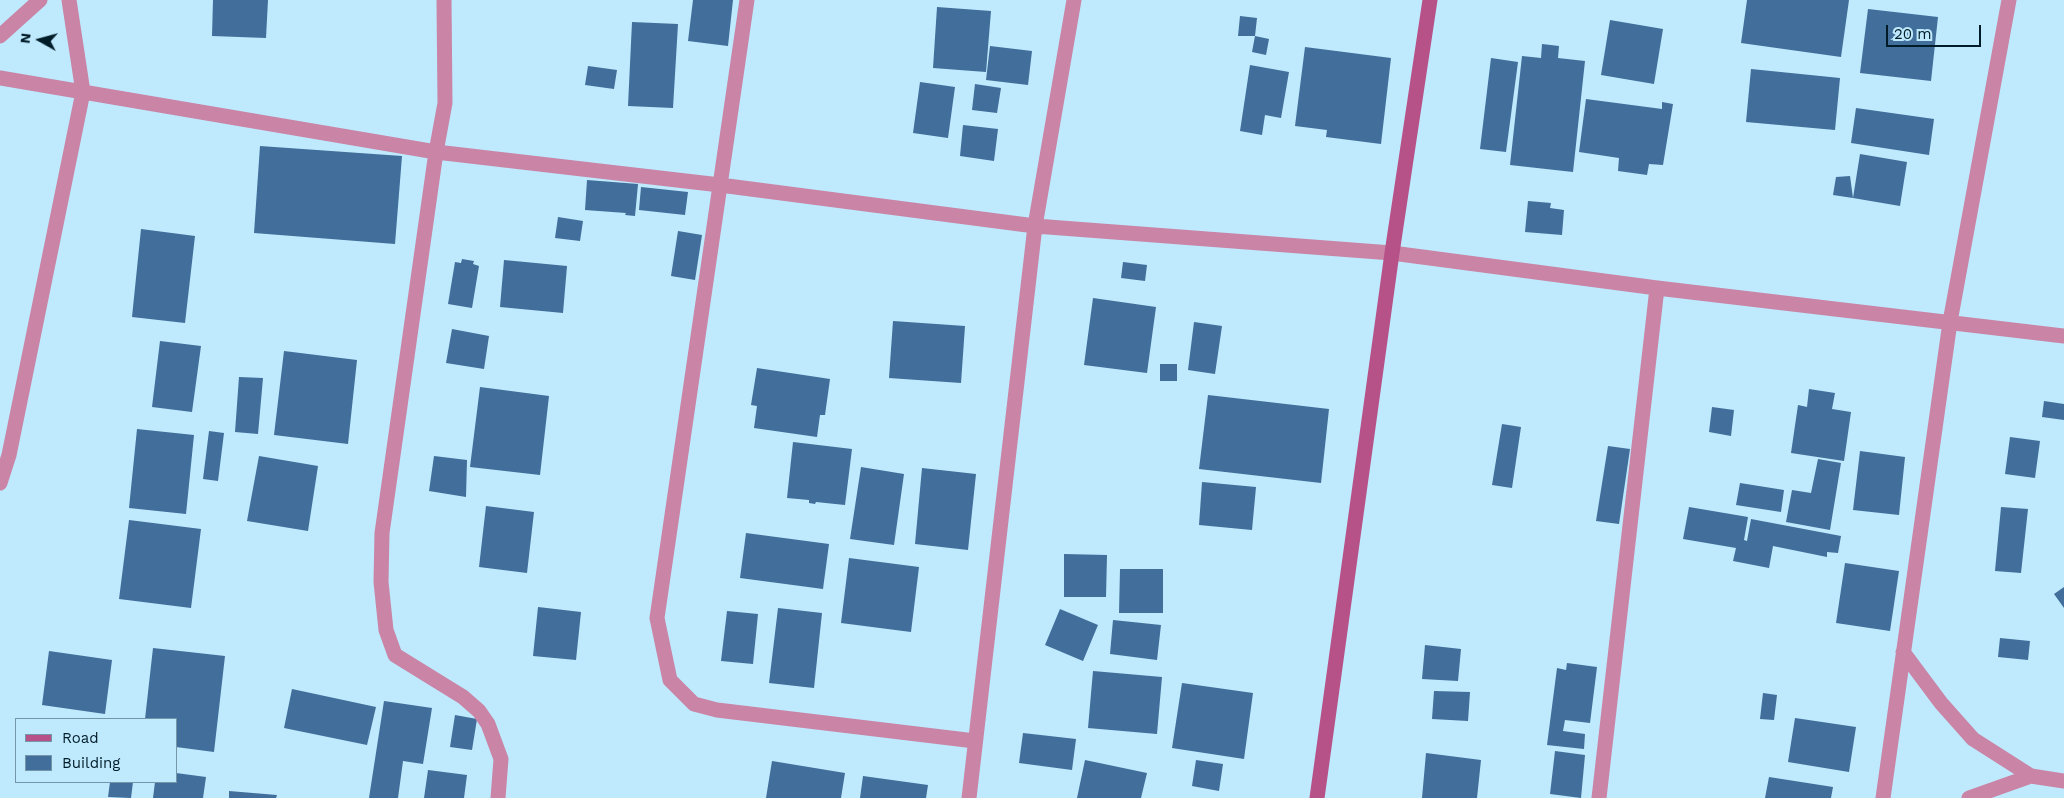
<!DOCTYPE html>
<html>
<head>
<meta charset="utf-8">
<style>
	body { margin:0 }
	#map { position:relative; width:2064px; height:798px; overflow:hidden; background:#bfe9fd; font-family:"Work Sans",sans-serif }
	canvas { display:block }
	.legend { position:absolute; left:15px; top:718px; width:162px; height:65px; box-sizing:border-box; background:#bfe9fd; border:1px solid #7397a8; margin:0; padding:6px 9px; list-style:none; font-size:15px; color:#001c28 }
	.legend li { display:flex; align-items:center; gap:10px; height:25px }
	.legend b { width:25px; border:1px solid #7397a8 }
	.north { position:absolute; left:15px; top:15px; width:50px; height:50px; -webkit-text-stroke:4px #bfe9fd; paint-order:stroke; rotate:277deg; font-size:14px; font-weight:700; line-height:20px; text-align:center; color:#001c28 }
	.north::after { content:''; display:block; margin:auto; width:18px; height:22px; background:#001c28; clip-path:polygon(50% 0,100% 100%,50% 72%,0 100%) }
	.scale { position:absolute; left:1886px; top:25px; width:95px; height:22px; box-sizing:border-box; border:2px solid #001c28; border-top:0; padding-left:6px; font-size:15px; line-height:18px; white-space:nowrap; color:#001c28; -webkit-text-stroke:4px #bfe9fd; paint-order:stroke }
</style>
</head>
<body>
<div id="map">
<canvas width="2064" height="798"></canvas>
<ul class="legend">
<li><b style="height:6px;background:#b75289"></b>Road</li>
<li><b style="height:14px;background:#416e9a"></b>Building</li>
</ul>
<div class="north">N</div>
<div class="scale">20 m</div>
</div>
<script>
const ctx = document.querySelector('canvas').getContext('2d');
ctx.lineJoin = 'round';
function fillPath(path, color) { ctx.fillStyle = color; ctx.fill(path, 'evenodd'); }
const toPath = rows => new Path2D(rows.map(r => 'M' + r).join(''));
function trace(path, color, width, dash) { ctx.strokeStyle = color; ctx.lineWidth = width; ctx.lineCap = dash ? 'butt' : 'round'; ctx.setLineDash(dash || []); ctx.stroke(path); }
fillPath(toPath([
	[213,0,268,0,266,38,212,36],
	[693,0,733,0,728,46,688,41],
	[1747,0,1849,0,1841,57,1741,43],
	[937,7,991,11,986,72,933,68],
	[1868,9,1938,17,1931,81,1860,73],
	[1240,16,1257,18,1255,36,1269,39,1266,55,1252,52,1255,36,1238,36],
	[1610,20,1663,29,1654,84,1601,75],
	[632,22,678,24,673,108,628,106],
	[1542,44,1559,46,1558,58,1585,61,1573,172,1510,165,1522,56,1541,58],
	[990,46,1032,51,1028,85,986,80],
	[1305,47,1391,58,1381,144,1326,137,1327,130,1295,126],
	[1491,58,1518,62,1506,152,1480,149],
	[1250,65,1289,72,1281,118,1265,115,1262,135,1240,131],
	[588,66,617,70,614,89,585,85],
	[1751,69,1840,78,1835,130,1746,122],
	[920,82,955,87,948,138,913,133],
	[975,84,1001,88,997,113,972,110],
	[1586,99,1662,109,1662,102,1673,104,1663,165,1649,164,1647,175,1618,171,1619,158,1579,152],
	[1856,108,1934,119,1929,155,1851,143],
	[963,125,998,129,994,161,960,156],
	[260,146,402,156,395,244,254,233],
	[1860,154,1907,162,1900,206,1853,198],
	[1850,176,1853,198,1833,195,1836,177],
	[587,180,638,184,635,216,625,215,626,213,585,210],
	[641,187,688,192,685,215,639,210],
	[1528,201,1551,203,1550,208,1564,210,1562,235,1525,232],
	[558,217,583,221,580,241,555,238],
	[141,229,195,236,185,323,132,317],
	[678,231,702,235,695,280,671,276],
	[462,259,474,261,473,264,479,266,472,308,448,304,455,262,461,263],
	[504,260,567,266,563,313,500,307],
	[1123,262,1147,265,1145,281,1121,278],
	[1093,298,1156,307,1147,373,1084,365],
	[893,321,965,326,961,383,889,378],
	[1194,322,1222,326,1215,374,1188,370],
	[452,329,489,336,484,369,446,363],
	[160,341,201,346,192,412,152,407],
	[284,351,357,360,348,444,274,435],
	[1160,364,1177,364,1177,381,1160,381],
	[757,368,830,379,825,415,820,415,817,437,754,428,757,406,751,405],
	[239,377,263,378,258,434,235,432],
	[480,387,549,396,540,475,470,467],
	[1809,389,1835,393,1832,409,1851,412,1844,461,1791,453,1798,405,1807,407],
	[1208,395,1329,409,1321,483,1199,469],
	[2044,401,2064,404,2064,420,2042,417],
	[1712,407,1734,410,1731,436,1709,432],
	[1502,424,1521,427,1512,488,1492,485],
	[137,429,194,435,186,514,129,508],
	[209,431,224,433,218,481,203,479],
	[2010,437,2040,441,2035,478,2005,474],
	[793,442,852,449,845,505,816,502,815,504,809,503,809,500,787,498],
	[1608,446,1630,449,1619,524,1596,521],
	[1860,451,1905,457,1899,515,1853,510],
	[259,456,318,466,308,531,247,521],
	[434,456,467,460,466,497,429,491],
	[1818,459,1841,463,1830,530,1786,522,1792,490,1811,493],
	[861,467,904,474,894,545,850,539],
	[922,468,976,474,968,550,915,544],
	[1202,482,1256,487,1252,530,1199,525],
	[1740,483,1784,490,1781,512,1736,505],
	[486,506,534,512,527,573,479,567],
	[1689,507,1748,517,1744,540,1747,541,1751,519,1841,536,1838,553,1827,552,1827,557,1773,546,1769,568,1733,561,1736,548,1683,539],
	[2001,507,2028,509,2021,573,1995,571],
	[129,520,201,529,191,608,119,599],
	[746,533,829,544,823,589,740,578],
	[1064,554,1107,555,1106,597,1064,597],
	[849,558,919,567,911,632,841,623],
	[1845,563,1899,571,1890,631,1836,623],
	[1120,569,1163,569,1163,613,1119,613],
	[2064,587,2064,608,2054,594],
	[538,607,581,612,576,660,533,656],
	[778,608,822,613,814,688,769,683],
	[1060,609,1098,625,1083,661,1045,645],
	[727,611,758,614,753,664,721,661],
	[1113,620,1161,625,1157,660,1110,654],
	[2000,638,2030,641,2028,660,1998,657],
	[1425,645,1461,649,1458,681,1422,679],
	[153,648,225,656,214,752,176,747,176,719,145,719],
	[49,651,112,660,105,714,42,705],
	[1567,663,1597,667,1590,723,1565,720,1563,731,1585,734,1584,749,1547,745,1557,668,1566,670],
	[1093,671,1162,677,1157,734,1088,728],
	[1182,683,1253,693,1244,759,1172,748],
	[292,689,376,707,367,745,284,728],
	[1434,691,1470,692,1468,721,1432,719],
	[1763,693,1777,695,1774,720,1760,719],
	[384,701,432,708,423,764,403,761,398,798,369,798],
	[455,715,477,719,472,750,450,747],
	[1795,718,1856,727,1849,772,1788,762],
	[1023,733,1076,739,1072,770,1019,763],
	[1555,751,1585,755,1581,798,1550,794],
	[1426,753,1481,760,1477,798,1422,798],
	[1085,760,1147,773,1141,798,1077,798],
	[1196,760,1223,764,1219,791,1192,786],
	[772,761,845,773,841,798,766,798],
	[428,770,467,775,464,798,424,798],
	[176,773,206,777,203,798,153,798,155,782,176,782],
	[863,776,928,785,926,798,860,798],
	[1769,777,1833,787,1831,798,1765,798],
	[110,782,133,782,131,798,108,797],
	[229,791,277,795,276,798,229,798]
]), '#416e9a');
trace(toPath([
	[444,0,445,103,436,152,382,533,381,582,386,630,395,655,463,697,479,711,488,724,501,759,498,798],
	[747,0,657,618,670,680,694,704,717,710,975,741],
	[0,36,40,0],
	[0,78,436,152,720,185,1035,226,1392,253,1657,288,2064,336],
	[0,483,9,455,83,92,69,0],
	[1903,652,1941,703,1973,739,2031,776,2064,781],
	[969,798,1035,226,1074,0],
	[1599,798,1657,288],
	[1883,798,1950,322,2009,0],
	[1969,798,2031,776]
]), '#c984a6', 15);
trace(toPath([
	[1317,798,1392,253,1430,0]
]), '#b75289', 15);
</script>
</body>
</html>
